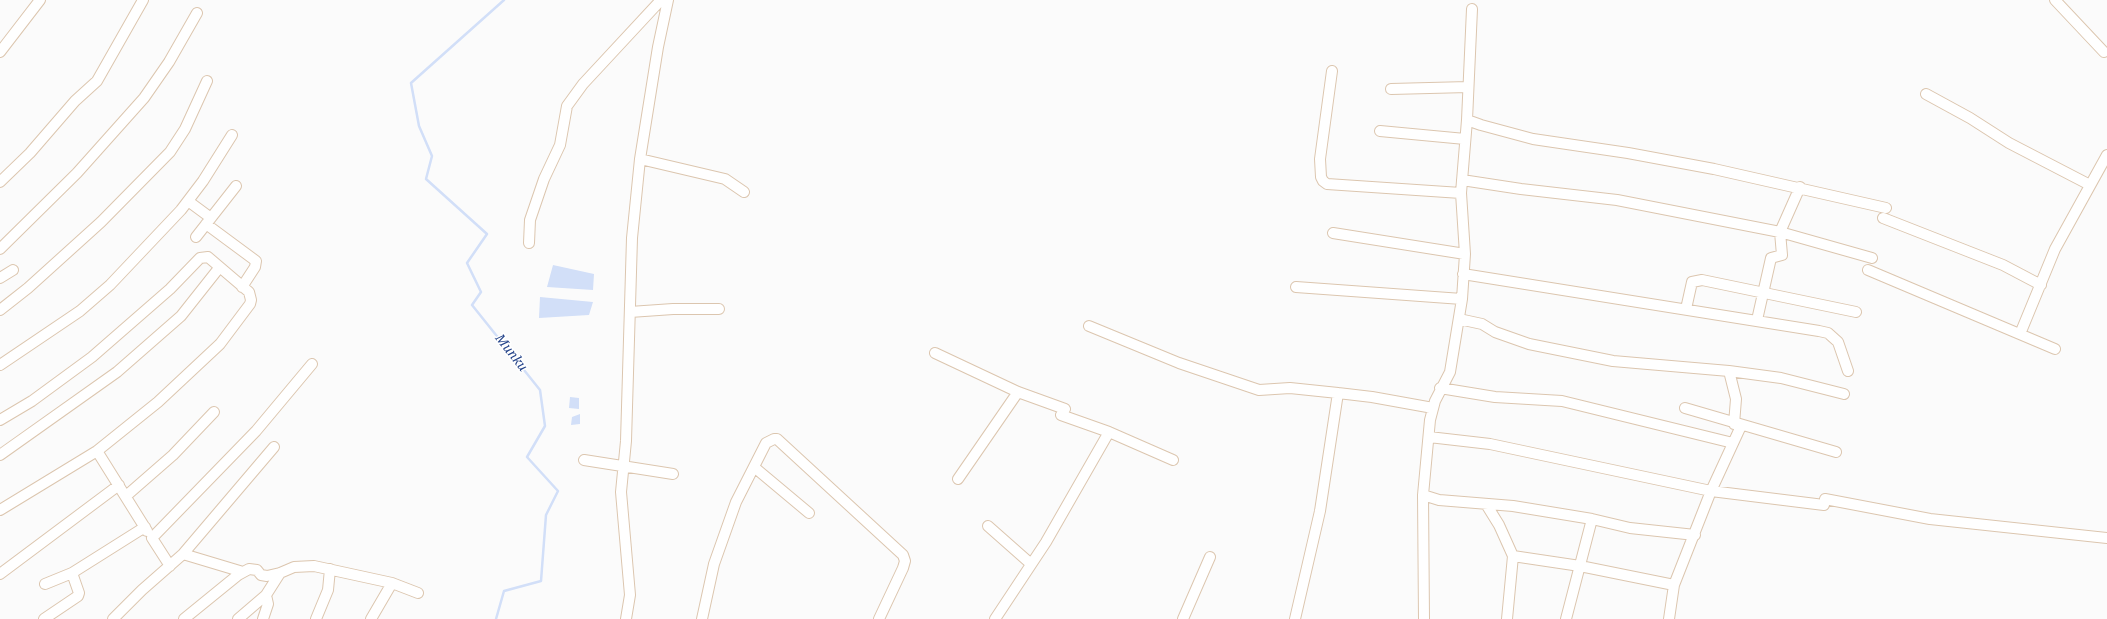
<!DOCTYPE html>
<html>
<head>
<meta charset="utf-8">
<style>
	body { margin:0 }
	canvas { display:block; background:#fbfbfb }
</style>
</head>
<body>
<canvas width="2107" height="619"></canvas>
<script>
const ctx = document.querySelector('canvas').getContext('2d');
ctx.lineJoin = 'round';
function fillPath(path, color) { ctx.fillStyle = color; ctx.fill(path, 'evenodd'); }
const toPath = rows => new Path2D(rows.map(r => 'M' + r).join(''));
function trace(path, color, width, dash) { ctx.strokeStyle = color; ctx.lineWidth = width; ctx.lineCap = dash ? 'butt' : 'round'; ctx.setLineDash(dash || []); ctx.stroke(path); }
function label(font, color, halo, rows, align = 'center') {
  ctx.font = font + ' "Noto Serif",serif'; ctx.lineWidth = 3; ctx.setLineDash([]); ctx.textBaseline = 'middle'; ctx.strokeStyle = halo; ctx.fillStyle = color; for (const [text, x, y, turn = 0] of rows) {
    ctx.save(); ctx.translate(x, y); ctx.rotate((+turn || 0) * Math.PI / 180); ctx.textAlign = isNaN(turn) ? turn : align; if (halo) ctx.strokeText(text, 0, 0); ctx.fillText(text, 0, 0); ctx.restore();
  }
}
fillPath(toPath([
	[553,265,594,274,593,290,547,287],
	[540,297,593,302,589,315,539,318],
	[570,397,579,398,579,409,569,408],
	[580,414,580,424,571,425,572,417]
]), '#d2dff8');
trace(toPath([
	[496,619,504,591,541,581,546,515,558,491,527,457,545,426,540,390,472,305,481,292,467,263,487,234,426,179,432,156,419,126,411,83,504,0]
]), '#d2dff8', 2.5);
const minor = toPath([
	[2055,0,2104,52],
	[0,52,40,0],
	[1332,71,1320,159,1321,177,1323,181,1327,184,1461,193],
	[1391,89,1468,87],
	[1926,94,1970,118,2009,143,2090,185],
	[1467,120,1481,125,1533,139,1628,153,1714,169,1886,208],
	[1380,131,1465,139],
	[640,159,725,179,744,192],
	[1462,180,1521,189,1617,200,1780,232,1872,258],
	[0,182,30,153,75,101,97,81,143,0],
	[188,201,211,218],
	[1883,218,2003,265,2041,285],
	[206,224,256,261,255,267,242,287],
	[1333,233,1465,254],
	[196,237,236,186],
	[529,243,530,220,544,179,560,145,567,106,583,84,661,0],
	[0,249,77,173,144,98,169,62,197,13],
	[1868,270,2055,349],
	[1463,274,1819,331,1828,333,1838,342,1848,371],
	[0,278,13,270],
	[1296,287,1462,299],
	[1686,309,1692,282,1702,280,1856,312],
	[0,310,28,288,101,222,170,152,185,129,207,81],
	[630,312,673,309,719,309],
	[1459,319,1482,324,1495,332,1529,344,1613,361,1729,371,1781,378,1844,394],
	[1757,320,1771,258,1782,255,1780,232,1800,187],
	[1089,326,1179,363,1259,390,1290,388,1338,393,1372,397,1433,408],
	[2020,334,2055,249,2107,155],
	[935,353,1018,392,1065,409],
	[0,365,80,311,110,285,181,210,203,181,232,135],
	[1729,371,1736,399,1734,424],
	[1440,388,1495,397,1562,401,1733,443],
	[1685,408,1836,452],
	[1061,415,1109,432,1173,460],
	[0,420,32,401,92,357,170,289,200,258,208,257,249,292,251,300,250,304,220,344,158,402,97,451,0,510],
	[1429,437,1490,444,1711,491,1824,505],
	[97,451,147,531],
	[0,455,117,372,181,316,219,268],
	[584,460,673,474],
	[754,467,809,513],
	[958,479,1018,392],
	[1423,495,1439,500,1513,506,1592,519,1630,528,1695,535],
	[126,496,173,455,214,412],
	[1825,499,1930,519,2107,538],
	[1486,504,1499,525,1513,556,1507,619],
	[988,526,1031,564],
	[183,554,243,572],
	[1513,556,1580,566,1674,585],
	[170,566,152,538,256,431,312,364],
	[0,574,119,485],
	[45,584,72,573,145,527],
	[44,619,78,596,79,593,72,573],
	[113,619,142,590,183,554,274,447],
	[184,619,238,575,249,569,257,570,261,575,267,576,280,573,294,567,314,566,392,583,418,593],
	[238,619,266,595,280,573],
	[263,619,268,604,266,595],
	[316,619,328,590,330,569],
	[371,619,392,583],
	[626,619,630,595,621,492,626,441,632,238,640,159,658,47,668,0],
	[702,619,714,564,736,502,766,443,774,439,777,439,903,555,905,561,903,568,879,619],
	[995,619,1046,542,1109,432],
	[1183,619,1210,557],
	[1295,619,1320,511,1338,393],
	[1424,619,1423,495,1430,420,1435,401,1450,372,1462,299,1465,254,1461,193,1467,120,1472,9],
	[1566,619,1592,519],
	[1669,619,1674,585,1711,491,1741,426]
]);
trace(minor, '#dcc6af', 12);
trace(minor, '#fff', 10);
label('italic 13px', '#25448a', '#fff', [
	["Munku",511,353,52]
]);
</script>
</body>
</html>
